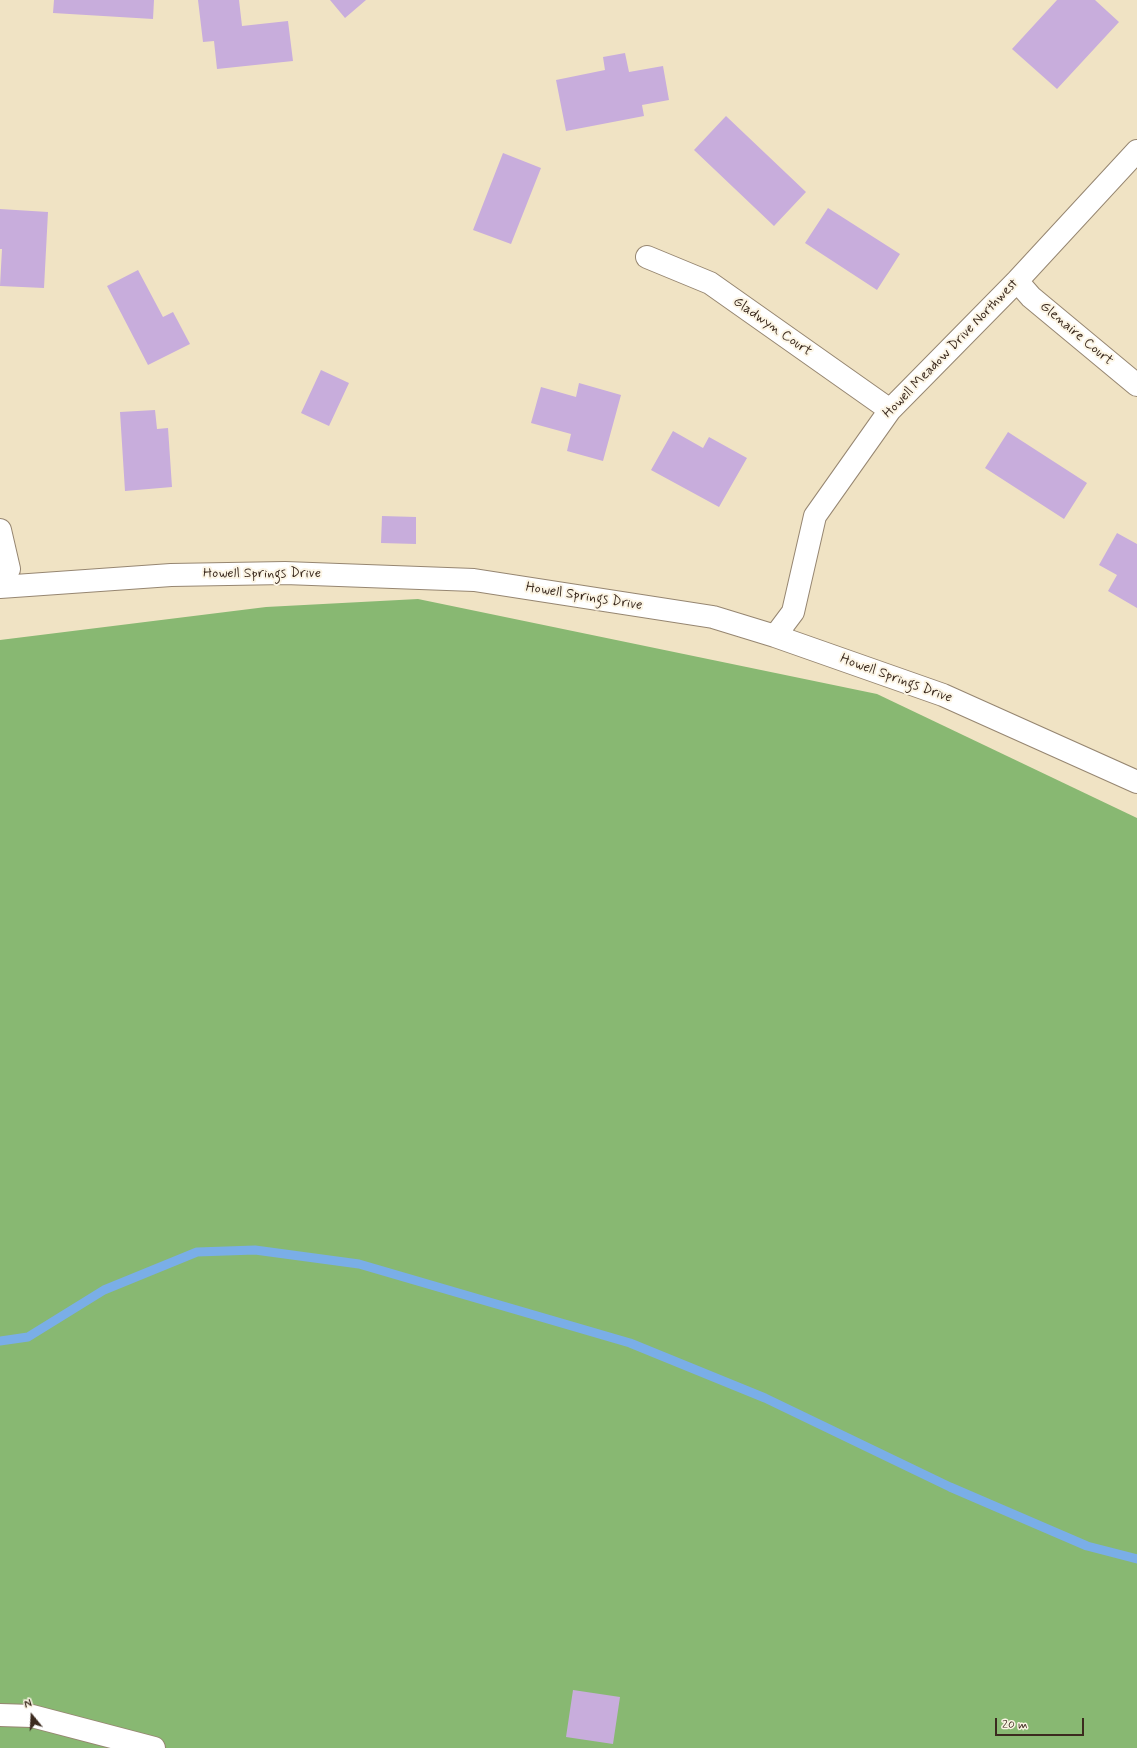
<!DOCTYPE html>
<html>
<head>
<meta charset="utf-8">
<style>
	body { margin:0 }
	#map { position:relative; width:1137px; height:1748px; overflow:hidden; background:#f0e3c4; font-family:Mynerve,sans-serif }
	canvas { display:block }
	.north { position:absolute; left:12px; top:1696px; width:40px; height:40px; -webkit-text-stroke:3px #fcf5e5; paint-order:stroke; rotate:342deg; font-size:11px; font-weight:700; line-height:16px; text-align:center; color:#3b2a1e }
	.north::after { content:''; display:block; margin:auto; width:14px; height:18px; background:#3b2a1e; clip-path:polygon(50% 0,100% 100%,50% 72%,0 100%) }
	.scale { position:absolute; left:995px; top:1718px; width:89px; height:18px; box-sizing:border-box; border:2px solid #3b2a1e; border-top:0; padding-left:5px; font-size:12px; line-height:14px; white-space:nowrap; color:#3b2a1e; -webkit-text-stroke:3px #fcf5e5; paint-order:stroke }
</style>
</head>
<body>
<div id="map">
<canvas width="1137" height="1748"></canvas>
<div class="north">N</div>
<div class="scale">20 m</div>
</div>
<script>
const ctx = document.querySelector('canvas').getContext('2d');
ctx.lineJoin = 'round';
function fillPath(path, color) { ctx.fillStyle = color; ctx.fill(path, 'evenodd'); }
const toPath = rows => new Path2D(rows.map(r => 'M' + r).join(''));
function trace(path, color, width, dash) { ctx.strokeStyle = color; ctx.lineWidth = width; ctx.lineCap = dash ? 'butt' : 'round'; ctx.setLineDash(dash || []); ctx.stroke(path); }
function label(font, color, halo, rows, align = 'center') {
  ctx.font = font + ' Mynerve,sans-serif'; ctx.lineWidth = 4; ctx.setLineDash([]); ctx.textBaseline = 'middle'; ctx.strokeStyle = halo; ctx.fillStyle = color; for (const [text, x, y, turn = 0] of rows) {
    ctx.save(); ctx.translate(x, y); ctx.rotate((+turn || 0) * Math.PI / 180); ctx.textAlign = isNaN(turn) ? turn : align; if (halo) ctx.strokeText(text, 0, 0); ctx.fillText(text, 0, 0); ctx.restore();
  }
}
fillPath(toPath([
	[418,599,877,694,1137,818,1137,1748,0,1748,0,640,266,607]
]), '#88b872');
trace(toPath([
	[0,1341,28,1337,104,1290,197,1252,255,1250,359,1264,630,1343,765,1398,950,1487,1087,1546,1137,1559]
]), '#7aaee7', 9);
fillPath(toPath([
	[54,0,154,0,153,19,53,13],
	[198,0,239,0,242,26,288,21,293,61,217,69,214,41,203,42],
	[330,0,366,0,345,18],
	[1057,0,1095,0,1119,22,1057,89,1012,49],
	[625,53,629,72,663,66,669,100,642,105,644,116,566,131,556,80,605,70,603,57],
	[726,116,806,192,774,226,694,150],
	[503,153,541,168,511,244,473,230],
	[828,208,900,254,877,290,805,243],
	[0,209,48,212,44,288,0,286,2,249,0,249],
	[138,270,163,317,173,312,190,344,148,365,107,286],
	[321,370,349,383,329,426,301,413],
	[579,383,621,395,603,461,567,451,571,434,531,423,541,387,576,397],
	[155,410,157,429,168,428,172,487,125,491,120,412],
	[673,431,703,448,709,437,747,458,719,507,651,470],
	[1008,432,1087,483,1064,519,985,468],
	[382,516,416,517,416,544,381,543],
	[1117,533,1137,544,1137,608,1108,591,1117,575,1099,565],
	[573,1690,620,1697,613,1744,566,1737]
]), '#c8addc');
const minor = toPath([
	[647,257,710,283,890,410],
	[1017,281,1031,297,1137,385],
	[0,530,9,569,0,583],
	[0,587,171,575,285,573,474,580,713,617,775,636,943,695,1137,782],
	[775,636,793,612,815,516,890,410,1017,281,1137,151],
	[0,1715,32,1716,154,1748]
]);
trace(minor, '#968671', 24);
trace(minor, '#fff', 22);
label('14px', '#3b2a1e', '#fcf5e5', [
	["Gladwyn Court",772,327,35],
	["Glenaire Court",1076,334,40],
	["Howell Meadow Drive Northwest",951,349,-46],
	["Howell Springs Drive",262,574],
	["Howell Springs Drive",584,597,9],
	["Howell Springs Drive",896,679,20]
]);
</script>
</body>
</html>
